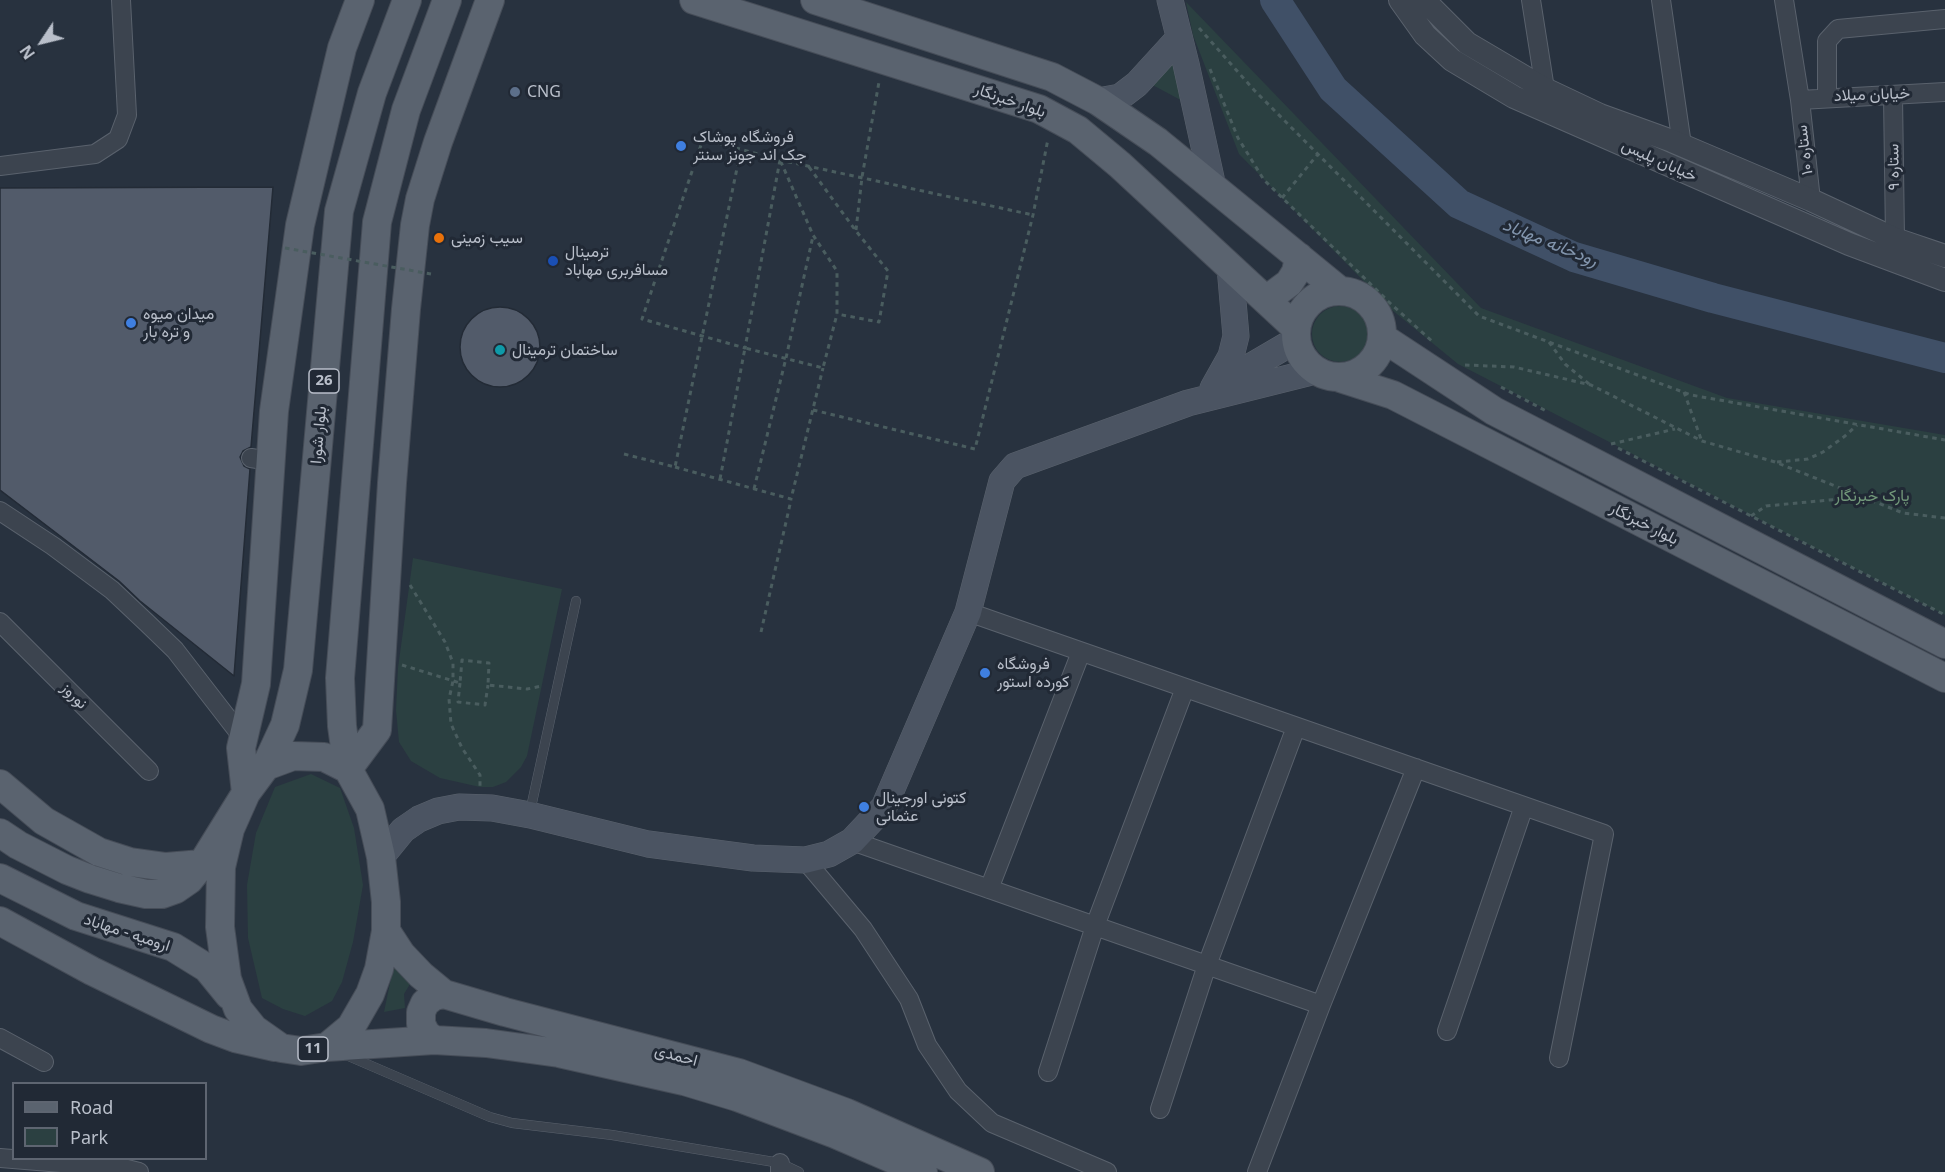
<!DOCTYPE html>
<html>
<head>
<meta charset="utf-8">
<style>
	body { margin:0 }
	#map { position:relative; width:1945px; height:1172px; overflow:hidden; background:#28323f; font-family:"Noto Sans",sans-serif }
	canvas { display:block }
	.legend { position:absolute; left:12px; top:1082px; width:195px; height:78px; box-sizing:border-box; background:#212935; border:2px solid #5e6571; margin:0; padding:8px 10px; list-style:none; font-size:18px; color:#b9bfca }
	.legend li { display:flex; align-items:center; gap:12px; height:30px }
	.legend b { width:30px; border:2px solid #5e6571 }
	.north { position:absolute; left:12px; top:12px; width:60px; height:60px; -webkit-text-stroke:4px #212935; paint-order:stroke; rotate:235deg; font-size:16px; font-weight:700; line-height:24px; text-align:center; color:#b9bfca }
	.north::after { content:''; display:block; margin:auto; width:21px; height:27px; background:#b9bfca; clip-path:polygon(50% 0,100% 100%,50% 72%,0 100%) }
</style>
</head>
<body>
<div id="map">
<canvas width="1945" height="1172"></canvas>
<ul class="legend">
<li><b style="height:8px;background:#5a636f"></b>Road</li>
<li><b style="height:16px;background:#2b4041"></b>Park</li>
</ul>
<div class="north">N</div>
</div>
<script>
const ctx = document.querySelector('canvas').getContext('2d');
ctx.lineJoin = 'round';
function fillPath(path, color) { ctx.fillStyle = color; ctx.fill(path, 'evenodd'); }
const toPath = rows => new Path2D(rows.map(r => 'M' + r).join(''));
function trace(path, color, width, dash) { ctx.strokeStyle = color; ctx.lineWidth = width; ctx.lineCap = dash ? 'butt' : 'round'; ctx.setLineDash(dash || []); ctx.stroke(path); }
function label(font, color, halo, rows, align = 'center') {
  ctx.font = font + ' "Noto Sans",Vazirmatn,sans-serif'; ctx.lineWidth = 6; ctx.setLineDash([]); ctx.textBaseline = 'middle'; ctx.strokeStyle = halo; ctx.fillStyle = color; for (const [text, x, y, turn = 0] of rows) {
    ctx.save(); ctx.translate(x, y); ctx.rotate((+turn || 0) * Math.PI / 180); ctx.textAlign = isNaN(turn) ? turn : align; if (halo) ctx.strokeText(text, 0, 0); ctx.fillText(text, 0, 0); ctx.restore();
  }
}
fillPath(toPath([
	[1186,2,1481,308,1727,398,1945,435,1945,615,1458,364,1392,310,1239,154,1193,35],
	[1176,53,1188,104,1147,82],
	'1312 334a28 28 0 1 1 56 0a28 28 0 1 1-56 0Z',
	[413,558,562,589,527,756,521,767,506,782,493,787,480,787,440,778,411,761,399,742,396,710,398,668],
	[311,774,340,788,354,828,363,885,353,942,342,982,332,1001,305,1016,283,1009,262,998,248,938,247,885,256,833,275,787],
	[395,959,413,979,404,994,405,1008,384,1012]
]), '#2b4041');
trace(toPath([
	[1275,0,1333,89,1459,204,1574,257,1713,298,1945,358]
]), '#405067', 30);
const building = toPath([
	[273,187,251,447,243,451,240,457,244,466,250,469,234,676,140,601,119,581,0,490,0,188,273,187],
	'460 347a40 40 0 1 1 80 0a40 40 0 1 1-80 0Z'
]);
fillPath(building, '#525b6a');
trace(building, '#232b36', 1.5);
const service = toPath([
	[530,812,576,601],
	[346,1055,490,1117,512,1123,612,1135,780,1163,799,1172]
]);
const minor = toPath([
	[1531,0,1545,89],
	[1661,0,1682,145],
	[1784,0,1800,100,1811,200],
	[1893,96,1895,239],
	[1827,97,1827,41,1838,29,1945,19],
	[1800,100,1945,92],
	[0,166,95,154,118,139,127,115,121,0],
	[251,458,270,461],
	[0,511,53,546,112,590,147,623,175,650,243,738],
	[968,612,1604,834,1559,1058],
	[0,622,149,771],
	[852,841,1321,1005],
	[805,860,863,929,909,999,927,1045,958,1091,992,1123,1107,1172],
	[989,889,1081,652],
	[1447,1031,1524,806],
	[0,1038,44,1062],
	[1048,1072,1095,926,1185,688],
	[1160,1109,1207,965,1296,727],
	[0,1158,123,1168,139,1172],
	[780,1163,780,1172],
	[1257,1172,1321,1005,1416,768]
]);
const tertiary = toPath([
	[1400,0,1425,35,1452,60,1514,97,1849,244,1945,280],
	[1424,0,1467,43,1545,89,1600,115,1672,141,1811,200,1895,239,1945,256]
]);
const secondary = toPath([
	[1170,0,1186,64,1213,187],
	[1098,101,1120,97,1137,84,1179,38],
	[1213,388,1231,356,1236,336,1230,267],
	[1214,388,1296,340],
	[381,857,403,830,419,819,438,811,459,807,492,808,530,815,648,844,753,858,805,860,829,854,852,841,884,807,968,612,1002,481,1015,466,1188,403,1316,371]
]);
const primary = toPath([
	[694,0,1039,109,1078,130,1120,165,1296,328],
	[815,0,1052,77,1098,101,1158,142,1339,290],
	'1296 334a43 43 0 1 1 86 0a43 43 0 1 1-86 0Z',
	[1266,300,1289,283,1296,272,1299,257],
	[1383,338,1494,411,1945,644],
	[1340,378,1393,395,1945,678],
	[293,756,324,757,348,769,370,809,381,857,386,902,386,931,379,969,370,994,351,1027,327,1047,301,1051,281,1048,254,1029,238,1009,227,979,220,927,221,867,230,829,246,793,266,766,293,756],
	[266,766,285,725,298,670,339,211,372,93,407,0],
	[348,769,377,730,392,483,406,309,415,225,420,199,438,142,490,0],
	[348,769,342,726,340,678,377,222,406,110,447,0],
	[0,784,44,821,99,852,130,862,166,867,202,864],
	[0,833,18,845,67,870,90,879,119,888,146,894,162,894,176,889,189,880,202,864,246,793,241,748,256,684,274,411,300,225,342,48,360,0],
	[0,878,76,916,173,947,207,968,229,995],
	[0,921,92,971,211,1029,235,1038,275,1047],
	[386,931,401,954,421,975,444,994,505,1012,739,1073,847,1113,980,1172],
	[434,1040,426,1034,421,1024,421,1012,425,1003,434,996,444,994],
	[327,1047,434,1040,486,1043,559,1053,684,1081,737,1097,835,1134,923,1172]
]);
trace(service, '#5a626d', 10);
trace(minor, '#5a626d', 20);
trace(tertiary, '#5a626d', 24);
trace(secondary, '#5a626d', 27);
trace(primary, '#464d58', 30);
trace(toPath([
	[1199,28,1254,90,1479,316,1691,395,1945,440],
	[1210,69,1238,138,1264,180,1391,304,1434,343],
	[780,160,745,348,642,319,703,139,780,160,1033,215],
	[809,167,856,231,888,271,879,322,837,314],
	[1282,198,1318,154],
	[856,230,862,177,879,82],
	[1549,342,1565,364,1589,384],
	[1465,365,1514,367,1591,385,1702,441,1775,462,1903,513,1945,518],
	[1501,387,1548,412],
	[1684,392,1701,439],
	[813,410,975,449,1033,215,1048,139],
	[1611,444,1675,429],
	[1618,448,1945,615],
	[624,454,675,467,741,149],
	[1777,462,1808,459,1823,452,1845,436,1857,425],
	[675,467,791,499,823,368],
	[720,479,745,348,823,368,837,314,837,271,813,235,781,162],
	[754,489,786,358,813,236],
	[1751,516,1766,506,1861,497],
	[410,585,445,642,453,663,453,681,449,699,451,724,462,748,480,775,480,787],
	[761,632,791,500],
	[402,665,460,683,462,660,489,663,488,685,527,689,542,686],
	[460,683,458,702,485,705,488,685]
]), '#4a5d5f', 3, [4.5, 4.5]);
trace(service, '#3c444f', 9);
trace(minor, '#3c444f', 18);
trace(tertiary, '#3c444f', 22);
trace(secondary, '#4b5462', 26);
trace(primary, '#5a636f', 28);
trace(toPath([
	[285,248,431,274]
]), '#4a5d5f', 3, [4.5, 4.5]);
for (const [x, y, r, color] of [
	[515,92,6,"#5c6f8a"],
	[681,146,6,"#3f7fe0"],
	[439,238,6,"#e8710a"],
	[553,261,6,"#1a4fb4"],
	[131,323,6,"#3f7fe0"],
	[500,350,6,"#0f9aa8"],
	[985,673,6,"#3f7fe0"],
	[864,807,6,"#3f7fe0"]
]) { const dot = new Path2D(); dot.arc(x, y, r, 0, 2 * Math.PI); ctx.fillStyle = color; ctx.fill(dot); trace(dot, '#212935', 2); }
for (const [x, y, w] of [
	[324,381,30],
	[313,1049,30]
]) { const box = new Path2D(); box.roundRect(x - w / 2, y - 12, w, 24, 4.5); ctx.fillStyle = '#212935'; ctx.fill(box); trace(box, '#b9bfca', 1.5); }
label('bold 15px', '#b9bfca', null, [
	["26",324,381],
	["11",313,1049]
]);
label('16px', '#b9bfca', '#212935', [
	["CNG",527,92],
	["فروشگاه پوشاک",693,137],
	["جک اند جونز سنتر",693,155],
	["سیب زمینی",451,238],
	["ترمینال",565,252],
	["مسافربری مهاباد",565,270],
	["میدان میوه",143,314],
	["و تره بار",143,332],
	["ساختمان ترمینال",512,350],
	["فروشگاه",997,664],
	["کورده استور",997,682],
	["کتونی اورجینال",876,798],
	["عثمانی",876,816]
], 'left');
label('16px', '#b9bfca', '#212935', [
	["خیابان میلاد",1872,95,-2],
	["بلوار خبرنگار",1010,101,19],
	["ستاره ۱۰",1805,150,-97],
	["خیابان پلیس",1659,161,24],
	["ستاره ۹",1894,167,-91],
	["بلوار شورا",319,435,-85],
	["بلوار خبرنگار",1644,524,27],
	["نوروز",74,696,45],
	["ارومیه - مهاباد",127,933,18],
	["احمدی",676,1056,15]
]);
label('16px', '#72987a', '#212935', [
	["پارک خبرنگار",1872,496]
]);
label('italic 18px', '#8396ae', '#212935', [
	["رودخانه مهاباد",1550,243,22]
]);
</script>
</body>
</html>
